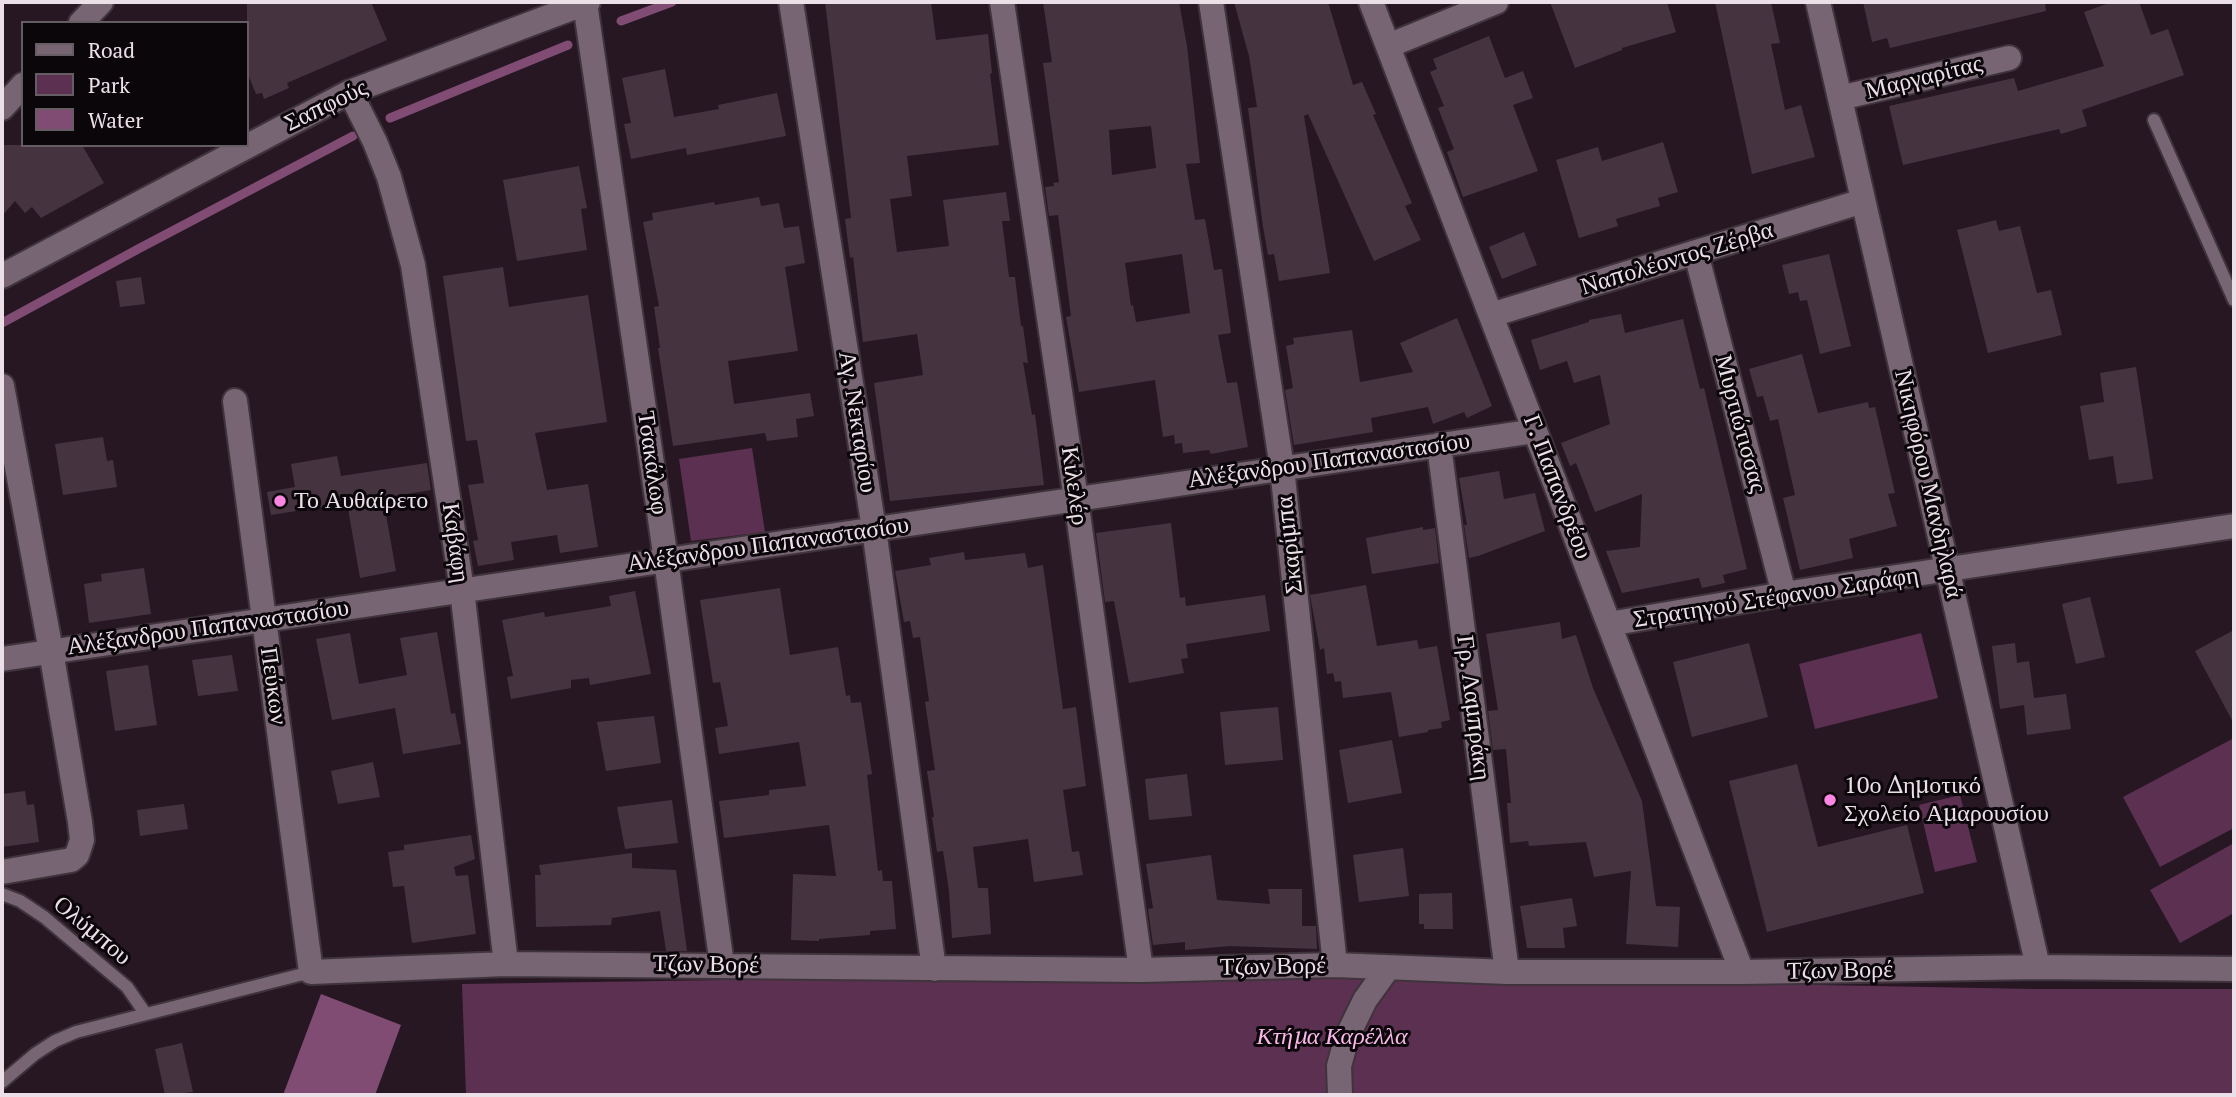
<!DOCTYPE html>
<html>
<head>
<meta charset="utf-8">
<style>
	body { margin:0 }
	#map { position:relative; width:2236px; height:1097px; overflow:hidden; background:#271723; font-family:"PT Serif",serif }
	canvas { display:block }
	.frame { position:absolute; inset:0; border:4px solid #ebe0e8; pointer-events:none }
	.legend { position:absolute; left:21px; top:21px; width:228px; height:126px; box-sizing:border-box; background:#0b060a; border:2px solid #655d63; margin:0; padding:9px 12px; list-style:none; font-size:21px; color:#ebe0e8 }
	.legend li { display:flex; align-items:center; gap:14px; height:35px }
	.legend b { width:35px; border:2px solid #655d63 }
</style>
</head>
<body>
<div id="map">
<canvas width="2236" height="1097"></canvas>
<div class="frame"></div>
<ul class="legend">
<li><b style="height:9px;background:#786573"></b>Road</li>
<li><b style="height:19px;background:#5b3051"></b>Park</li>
<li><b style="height:19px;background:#814c74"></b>Water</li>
</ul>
</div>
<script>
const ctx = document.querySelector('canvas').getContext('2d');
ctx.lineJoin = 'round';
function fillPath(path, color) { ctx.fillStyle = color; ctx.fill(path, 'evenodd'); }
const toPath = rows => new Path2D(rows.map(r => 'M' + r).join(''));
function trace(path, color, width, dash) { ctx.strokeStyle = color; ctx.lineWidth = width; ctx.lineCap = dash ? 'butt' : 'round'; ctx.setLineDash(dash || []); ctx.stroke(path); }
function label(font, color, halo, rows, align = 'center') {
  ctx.font = font + ' "PT Serif",serif'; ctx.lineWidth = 6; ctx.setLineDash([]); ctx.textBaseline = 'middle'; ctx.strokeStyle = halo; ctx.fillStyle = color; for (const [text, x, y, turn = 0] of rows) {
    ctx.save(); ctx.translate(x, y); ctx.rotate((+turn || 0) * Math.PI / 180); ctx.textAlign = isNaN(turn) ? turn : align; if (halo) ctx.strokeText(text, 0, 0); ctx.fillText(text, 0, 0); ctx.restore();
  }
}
fillPath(toPath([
	[752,448,765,532,691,541,679,459],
	[1921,633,1938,698,1815,729,1799,664],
	[2234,738,2234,828,2160,867,2123,797],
	[1960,795,1977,862,1935,872,1919,805],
	[2234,843,2234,913,2180,943,2150,890],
	[1393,977,2034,989,2234,989,2234,1095,466,1095,462,984,725,980,1322,979]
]), '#5b3051');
fillPath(toPath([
	[321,994,401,1025,375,1095,283,1095]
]), '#814c74');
trace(toPath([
	[621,21,672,2],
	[390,118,568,45],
	[2,323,140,248,353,136]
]), '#814c74', 9);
fillPath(toPath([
	[247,2,371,2,387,40,287,83,289,88,264,99,262,93,256,94,247,72],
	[825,2,931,2,936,40,988,34,992,73,990,74,999,145,907,156,912,196,890,199,897,252,949,246,943,200,1006,192,1010,221,1002,221,1009,277,1015,277,1021,326,1023,326,1028,363,1023,362,1032,415,1035,414,1044,485,890,501,874,383,923,375,917,334,863,342,853,257,850,258,845,219,851,218],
	[1043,2,1179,2,1187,46,1200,163,1186,164,1195,220,1205,219,1214,270,1222,269,1231,333,1218,335,1227,383,1237,382,1248,447,1211,454,1209,450,1183,453,1182,443,1175,444,1174,435,1163,437,1155,380,1079,392,1066,317,1071,316,1058,215,1049,216,1045,187,1054,186,1053,183,1059,182,1043,63,1052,62],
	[1151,126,1156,168,1112,175,1109,130],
	[1182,254,1190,313,1136,322,1133,305,1131,306,1125,263],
	[1234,2,1328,2,1353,85,1362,82,1376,114,1373,115,1412,203,1405,206,1421,240,1374,261,1308,114,1304,116,1330,273,1279,281,1274,254,1268,255,1263,227,1248,108,1257,107,1249,56],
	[1550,2,1667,2,1676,32,1622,48,1622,50,1575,68],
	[1715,2,1771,2,1780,43,1771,44,1785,110,1801,105,1815,157,1752,174],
	[1863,2,2045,2,2046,11,1890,48,1887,38,1872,42],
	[2112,2,2139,2,2151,35,2168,29,2184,75,2082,110,2087,126,2061,134,2059,129,1903,165,1889,106,2014,78,2018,91,2104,66,2084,12],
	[1489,36,1505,78,1523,71,1533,98,1513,105,1538,171,1463,197,1447,152,1454,149,1438,108,1444,106,1430,72,1437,69,1433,59],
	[665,69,674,117,719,109,718,105,777,93,786,136,687,155,686,148,631,159,624,124,631,123,622,78],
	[1663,142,1678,192,1658,198,1660,206,1616,219,1618,226,1579,238,1556,160,1598,147,1602,161],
	[2,145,82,145,104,183,41,218,32,207,25,213,15,201,2,216],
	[579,166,587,208,581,209,587,250,517,261,503,180],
	[759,197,761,206,779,203,784,228,799,226,805,263,785,267,798,351,728,361,734,404,810,393,814,416,796,419,798,437,767,441,765,433,673,446,658,348,660,348,654,307,659,306,643,222,653,220,652,213,714,202,715,205],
	[1996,220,1999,231,2020,226,2037,293,2051,290,2062,335,1988,353,1957,230],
	[1524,232,1537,265,1502,279,1489,247],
	[1829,254,1851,346,1820,354,1807,300,1800,301,1798,292,1789,294,1782,265],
	[503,267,509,307,588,295,607,422,535,433,547,490,588,484,598,547,560,553,557,535,511,542,514,560,478,566,473,541,478,540,468,485,484,483,477,440,466,441,443,276],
	[141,277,145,304,120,307,116,281],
	[1621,314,1625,333,1683,319,1700,389,1704,388,1747,569,1723,575,1725,583,1702,588,1699,578,1622,593,1606,551,1640,547,1642,494,1595,512,1576,463,1570,466,1561,443,1610,424,1600,375,1574,383,1567,361,1540,370,1531,340,1589,322,1589,320],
	[1457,318,1492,406,1467,418,1464,412,1433,424,1428,407,1371,418,1373,432,1294,445,1285,390,1293,388,1286,346,1294,344,1293,338,1352,330,1360,382,1413,372,1400,343],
	[1802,354,1818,413,1868,402,1869,408,1875,407,1895,493,1888,494,1897,526,1849,539,1853,558,1800,570,1783,498,1795,495,1778,419,1770,421,1763,396,1757,397,1749,369],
	[2136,367,2153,479,2117,484,2113,456,2089,460,2080,406,2104,402,2100,373],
	[103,437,107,461,113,460,117,487,63,495,55,444],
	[337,456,341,476,427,463,431,490,383,498,396,571,360,578,347,503,271,515,267,492,295,487,291,464],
	[1499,471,1504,499,1535,493,1545,531,1478,556,1469,558,1464,525,1467,525,1459,478],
	[1171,523,1180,598,1185,597,1186,606,1265,595,1270,631,1186,644,1188,658,1181,659,1184,673,1129,683,1114,601,1105,602,1096,533],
	[1423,527,1423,530,1435,528,1439,563,1372,574,1366,538],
	[964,552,965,560,1025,553,1028,568,1043,565,1063,709,1076,707,1086,786,1063,790,1072,852,1079,851,1083,875,1034,882,1028,839,973,847,978,888,988,888,991,934,952,938,949,891,943,851,937,852,932,817,934,817,927,771,935,770,925,702,929,701,920,637,913,638,910,621,904,622,895,571,931,565,929,558],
	[144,568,151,614,89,623,84,584,102,581,101,574],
	[1366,585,1377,646,1417,640,1419,649,1437,646,1450,720,1441,722,1442,728,1428,730,1428,732,1399,737,1391,692,1343,698,1341,681,1335,682,1333,673,1327,674,1324,648,1320,650,1310,595],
	[780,588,790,655,838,647,846,696,850,695,851,703,861,702,872,774,867,775,878,871,882,870,883,881,892,881,896,929,870,931,870,935,819,939,819,941,791,940,793,874,836,876,829,825,724,838,719,801,769,795,769,790,806,786,799,742,719,754,715,728,728,726,720,682,713,683,700,600],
	[635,591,651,674,590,685,589,678,571,680,571,688,511,699,507,677,513,676,502,620,544,612,545,617,611,606,609,596],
	[2090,597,2105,657,2076,664,2062,604],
	[1560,622,1562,639,1576,635,1593,688,1642,801,1656,906,1680,907,1678,947,1626,944,1631,871,1594,877,1586,842,1529,846,1528,841,1510,843,1507,803,1511,803,1506,749,1493,750,1488,711,1498,710,1486,634],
	[2234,630,2234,724,2195,651],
	[437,632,451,714,455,713,461,744,403,754,395,708,332,720,316,639,350,633,359,684,407,675,400,638],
	[1749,643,1768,717,1692,737,1673,662],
	[2015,643,2017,663,2029,661,2034,698,2066,694,2071,729,2027,735,2024,705,2000,709,1992,646],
	[232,655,238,691,198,696,192,660],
	[148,665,157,725,115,731,106,671],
	[1278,707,1283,760,1225,765,1220,712],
	[654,716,661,763,606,771,597,722],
	[1392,740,1402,793,1348,803,1339,750],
	[373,762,380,797,338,804,331,771],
	[1797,764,1818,847,1907,825,1924,893,1767,932,1729,781],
	[1187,774,1192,816,1149,820,1145,779],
	[25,791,27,805,34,804,39,842,2,847,2,794],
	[672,800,678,843,625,849,617,807],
	[184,804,188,829,140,836,137,810],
	[471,835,475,859,454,867,456,876,468,875,476,934,412,943,404,886,393,887,388,852,404,850,404,845],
	[1403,848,1409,896,1359,902,1353,855],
	[632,853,632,868,676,870,687,951,666,951,660,911,612,918,611,925,536,927,535,875,541,875,539,865],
	[1211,855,1217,900,1270,904,1268,889,1302,889,1302,926,1316,926,1317,949,1230,946,1185,950,1185,942,1153,945,1148,909,1153,908,1146,864],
	[1452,893,1453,929,1424,929,1424,924,1419,924,1419,894],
	[1572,898,1577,926,1563,928,1565,948,1527,948,1520,906],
	[182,1043,193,1092,165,1095,155,1049]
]), '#453340');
const lane = toPath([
	[2154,120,2234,300],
	[2,894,20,901,44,917,127,987,145,1013],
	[2,1082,35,1054,55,1041,76,1032,311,972]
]);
const street = toPath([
	[791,2,874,529,934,969],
	[1002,2,1076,499,1141,970],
	[1211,2,1282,468,1335,965],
	[1371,2,1742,972],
	[1818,2,2038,967],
	[585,3,666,560,722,965],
	[81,23,101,2],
	[1388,46,1496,2],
	[350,92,375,142,389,177,413,265,462,590,506,964],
	[1840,98,2009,58],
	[2,108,23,85],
	[1696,253,1784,594],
	[2,276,350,92,588,2],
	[1491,315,1863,201],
	[2,386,51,651,80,822,82,840,77,855,71,860,2,872],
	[235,401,311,972,506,964,1141,970,1335,965,1507,972,1742,972,2038,967,2234,969],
	[1439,445,1507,972],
	[1609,624,1784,594,2234,526],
	[2,659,1535,431],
	[1340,1095,1339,1066,1347,1037,1365,1000,1388,968]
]);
trace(lane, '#3f343c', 16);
trace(street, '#3f343c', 28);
trace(lane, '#786573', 12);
trace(street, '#786573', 24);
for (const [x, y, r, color] of [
	[280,501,7,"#fd86e2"],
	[1830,800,7,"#fd86e2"]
]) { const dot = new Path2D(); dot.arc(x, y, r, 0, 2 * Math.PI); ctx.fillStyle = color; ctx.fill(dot); trace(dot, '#0b060a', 2.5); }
label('24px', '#ebe0e8', '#0b060a', [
	["Μαργαρίτας",1924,78,-14],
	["Σαπφούς",326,106,-26],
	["Ναπολέοντος Ζέρβα",1677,259,-17],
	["Αγ. Νεκταρίου",857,422,81],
	["Μυρτιώτισσας",1740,424,75],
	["Αλέξανδρου Παπαναστασίου",1329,461,-8],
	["Τσακάλωφ",652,463,82],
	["Νικηφόρου Μανδηλαρά",1928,484,77],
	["Κιλελέρ",1074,486,82],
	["Γ. Παπανδρέου",1557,487,69],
	["Καβάφη",455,543,82],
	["Αλέξανδρου Παπαναστασίου",768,545,-8],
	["Σκαρίμπα",1290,545,-96],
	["Στρατηγού Στέφανου Σαράφη",1776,598,-9],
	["Αλέξανδρου Παπαναστασίου",208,628,-8],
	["Πεύκων",273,686,82],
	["Γρ. Λαμπράκη",1473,708,83],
	["Ολύμπου",92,931,40],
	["Τζων Βορέ",706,965,1],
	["Τζων Βορέ",1273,967,-1],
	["Τζων Βορέ",1840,971,-1]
]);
label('24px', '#ebe0e8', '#0b060a', [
	["Το Αυθαίρετο",294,501],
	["10ο Δημοτικό",1844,786],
	["Σχολείο Αμαρουσίου",1844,814]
], 'left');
label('italic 24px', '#f9b8e8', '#0b060a', [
	["Κτήμα Καρέλλα",1332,1037]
]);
</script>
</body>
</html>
